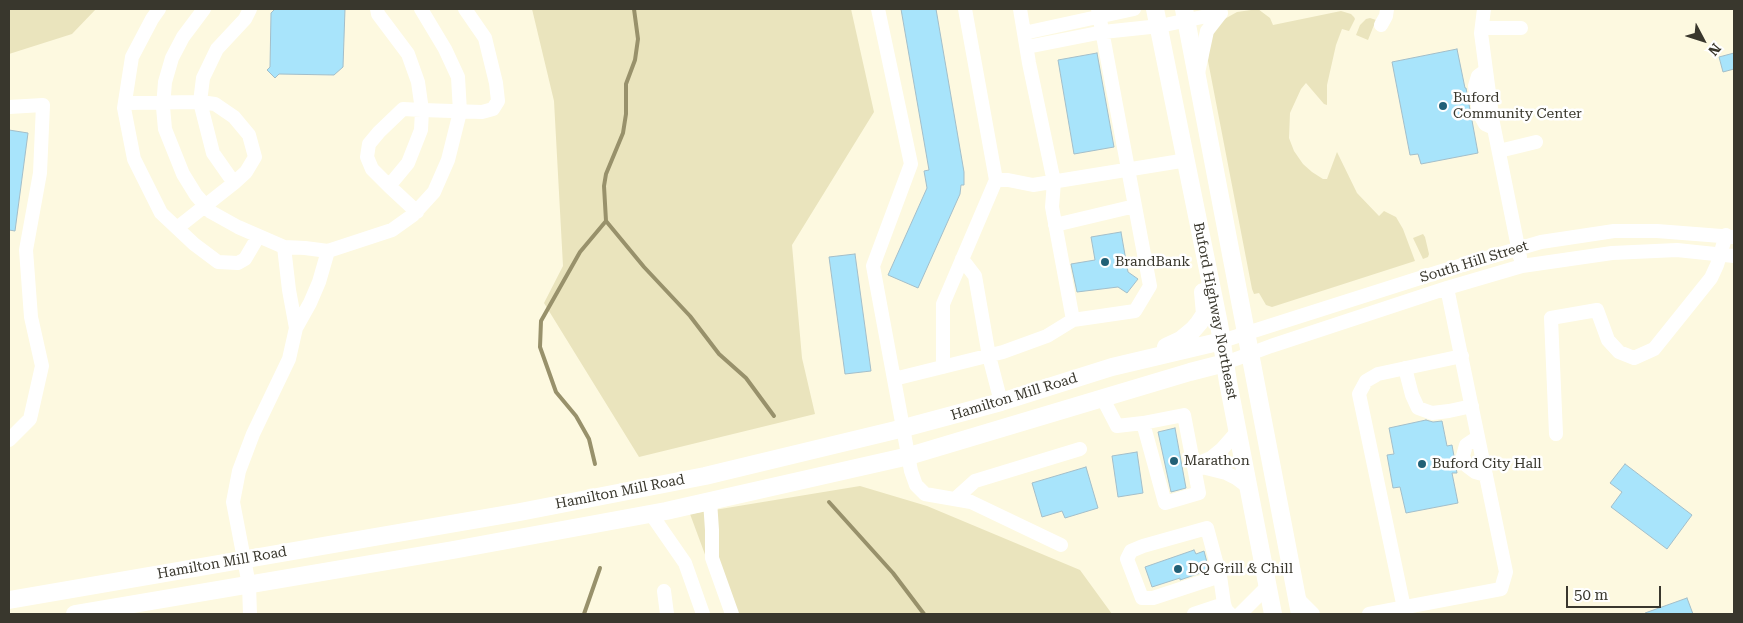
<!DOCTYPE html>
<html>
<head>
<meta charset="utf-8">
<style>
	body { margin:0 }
	#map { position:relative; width:1743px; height:623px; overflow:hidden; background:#fdf9e0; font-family:"Roboto Serif",serif }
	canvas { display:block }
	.frame { position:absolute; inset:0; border:10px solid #39372d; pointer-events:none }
	.north { position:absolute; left:1678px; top:15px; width:50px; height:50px; -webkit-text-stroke:4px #fff; paint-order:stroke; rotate:130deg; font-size:14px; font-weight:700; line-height:20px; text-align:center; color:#39372d }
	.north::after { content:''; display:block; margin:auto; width:18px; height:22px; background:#39372d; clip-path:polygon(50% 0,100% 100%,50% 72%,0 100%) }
	.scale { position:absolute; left:1566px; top:586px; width:95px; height:22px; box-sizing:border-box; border:2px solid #39372d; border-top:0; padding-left:6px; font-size:15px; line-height:18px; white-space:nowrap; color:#39372d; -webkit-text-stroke:4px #fff; paint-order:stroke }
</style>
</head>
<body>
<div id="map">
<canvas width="1743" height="623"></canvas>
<div class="frame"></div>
<div class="north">N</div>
<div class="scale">50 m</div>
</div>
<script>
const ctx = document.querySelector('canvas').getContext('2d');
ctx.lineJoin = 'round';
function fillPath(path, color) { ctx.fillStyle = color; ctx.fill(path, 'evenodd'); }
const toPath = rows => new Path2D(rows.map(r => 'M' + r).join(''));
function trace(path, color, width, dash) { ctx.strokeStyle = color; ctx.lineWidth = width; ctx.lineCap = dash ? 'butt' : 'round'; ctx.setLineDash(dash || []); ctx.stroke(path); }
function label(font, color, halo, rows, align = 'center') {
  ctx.font = font + ' "Roboto Serif",serif'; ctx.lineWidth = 5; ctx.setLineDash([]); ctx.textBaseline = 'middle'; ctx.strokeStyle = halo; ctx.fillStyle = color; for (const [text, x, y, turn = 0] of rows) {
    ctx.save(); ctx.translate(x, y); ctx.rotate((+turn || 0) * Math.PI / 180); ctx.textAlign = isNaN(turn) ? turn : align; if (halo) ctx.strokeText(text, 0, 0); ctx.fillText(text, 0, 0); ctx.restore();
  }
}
fillPath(toPath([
	[9,9,96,9,72,34,9,54],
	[532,9,851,9,874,112,792,245,802,358,815,414,639,457,544,303,563,266,554,101],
	[1258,9,1270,18,1273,25,1341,11,1351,14,1354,17,1355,19,1349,31,1342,29,1336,45,1327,85,1327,105,1324,104,1306,83,1301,89,1290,113,1289,138,1294,151,1303,164,1312,172,1323,179,1327,179,1337,152,1357,193,1379,216,1384,211,1396,217,1403,229,1415,261,1272,307,1266,305,1259,293,1254,294,1252,289,1208,61,1210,39,1221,21,1237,12],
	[1370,18,1376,20,1368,40,1356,35,1360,25,1366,19],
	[1423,234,1425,237,1429,254,1428,257,1423,259,1413,238],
	[860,486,927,506,1080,570,1112,614,727,614,690,514]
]), '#eae4bd');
trace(toPath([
	[606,221,644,267,690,316,719,354,746,378,774,416],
	[595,464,589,439,576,416,556,392,540,347,541,321,580,252,606,221,604,186,606,174,623,133,626,114,626,84,635,60,638,39,634,9],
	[829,502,893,573,924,614],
	[584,614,600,568]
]), '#98916b', 4);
const building = toPath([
	[275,9,345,9,343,67,334,75,279,74,275,78,267,70,270,67,271,13,275,9],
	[901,9,936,9,964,172,964,185,961,185,960,194,918,288,888,275,927,188,924,171,929,170,901,9],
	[1457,49,1465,88,1466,88,1478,153,1421,164,1418,154,1410,155,1392,62,1457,49],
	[1097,53,1114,147,1074,154,1058,60,1097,53],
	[1734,53,1734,69,1723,72,1719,57,1734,53],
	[9,130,28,133,15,231,9,230,9,130],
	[1121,232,1128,272,1138,279,1127,293,1118,287,1077,292,1071,264,1095,260,1091,237,1121,232],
	[855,254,871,371,845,374,829,257,855,254],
	[1426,420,1433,422,1442,421,1447,446,1452,445,1457,473,1452,473,1458,503,1406,513,1400,487,1393,488,1387,455,1394,454,1389,428,1426,420],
	[1175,428,1186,488,1171,492,1158,432,1175,428],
	[1137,452,1143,493,1118,497,1112,456,1137,452],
	[1625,464,1692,515,1667,549,1611,507,1622,492,1610,483,1625,464],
	[1086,467,1098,508,1065,518,1062,511,1042,517,1032,483,1086,467],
	[1194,550,1196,554,1204,551,1209,570,1180,580,1180,578,1152,587,1145,567,1194,550],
	[1687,598,1693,614,1646,614,1645,613,1687,598]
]);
fillPath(building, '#a8e4fb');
trace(building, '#a3bec9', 1);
trace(toPath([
	[159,9,152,19,132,57,124,108,134,159,161,213,194,244,218,262,238,263,245,259,258,237],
	[204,9,183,37,172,58,165,82,163,107,165,129,183,174,196,195,211,212,238,227,284,247,305,248,328,251,392,230,413,215,434,192,448,160,460,112,458,77,445,49,421,9],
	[377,9,378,14,408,54,418,82,422,110,403,109,379,132,369,144,367,157,372,169,389,186],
	[878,9,911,164,873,266,911,471,916,485,925,494,971,502,1061,545],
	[965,9,996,180],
	[1020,9,1029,63,1054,182,1052,207,1073,320],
	[1484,9,1481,33,1493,123,1520,257],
	[1381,25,1386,16,1387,9],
	[1482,28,1521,28],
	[1024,33,1134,9],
	[1027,47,1103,32,1160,26,1221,13],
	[1486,70,1478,76,1475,86,1479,113,1485,124,1494,128],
	[1198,73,1207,31,1221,13],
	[125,103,200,102,213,153,234,183,177,228],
	[9,107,43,105,40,173,26,250,31,317,42,366,30,419,9,440],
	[1499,151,1536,142],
	[234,183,246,172,255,157,249,135,234,117,215,104,200,102,203,78,217,49,245,19,250,9],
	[417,212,389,186,408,163,421,130,422,110,482,112,493,109,498,101,496,83,485,38,465,9],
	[1055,225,1135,206],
	[962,259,975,276,989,356,1001,402],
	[296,328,310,303,319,282,328,251],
	[1222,341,1442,271,1541,242,1614,231,1657,231,1734,237],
	[1225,363,1271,346,1447,288,1522,266,1612,253,1677,250,1734,256],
	[943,367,943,304,996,180,1008,180,1033,185,1187,160],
	[1405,368,1412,395,1418,408,1432,413,1449,411,1472,406],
	[894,379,1003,352,1047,336,1073,320,1135,311,1150,286,1098,9],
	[1103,399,1117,426,1143,423,1165,503,1199,493,1184,415,1143,423],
	[1556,434,1551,318,1597,310,1608,340,1619,352,1634,358,1654,349,1711,278,1717,265,1726,235],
	[1478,437,1466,445,1463,456,1467,466,1475,472,1486,475],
	[1194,465,1226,473,1236,478,1248,487],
	[1194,465,1211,458,1222,449,1237,432],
	[955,499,975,481,1080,449],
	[710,501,712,530,712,558,732,614],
	[651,514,685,563,703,614],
	[1220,576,1153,598,1142,598,1127,559,1131,551,1143,546,1207,528,1220,576,1224,604,1226,610,1230,614],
	[664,591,667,614],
	[1297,598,1313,614],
	[1404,608,1359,394,1366,381,1378,374,1462,356],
	[250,614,249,585,233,502,239,471,253,434,289,359,296,328,289,290,284,247],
	[1194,614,1224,604],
	[1240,614,1268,586],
	[1369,614,1501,589,1506,572,1447,288]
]), '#fff', 14);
trace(toPath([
	[1155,9,1219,324,1228,382,1273,614],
	[1184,9,1300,614],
	[1166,347,1181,340,1193,330,1199,323,1205,314,1203,292],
	[9,600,520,512,705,476,904,428,1001,402,1112,367,1222,341],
	[75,614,453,550,666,511,909,456,1190,372,1225,363]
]), '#fff', 18);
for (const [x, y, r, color] of [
	[1443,106,5,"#216076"],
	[1105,262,5,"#216076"],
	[1174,461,5,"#216076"],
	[1422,464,5,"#216076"],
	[1178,569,5,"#216076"]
]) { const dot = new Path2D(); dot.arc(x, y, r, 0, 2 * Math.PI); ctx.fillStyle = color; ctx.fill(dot); trace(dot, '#fff', 2); }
label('14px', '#39372d', '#fff', [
	["Buford",1453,98],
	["Community Center",1453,114],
	["BrandBank",1115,262],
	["Marathon",1184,461],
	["Buford City Hall",1432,464],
	["DQ Grill & Chill",1188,569]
], 'left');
label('14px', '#39372d', '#fff', [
	["South Hill Street",1474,262,-17],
	["Buford Highway Northeast",1215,311,79],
	["Hamilton Mill Road",1014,397,-17],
	["Hamilton Mill Road",620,492,-11],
	["Hamilton Mill Road",222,563,-10]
]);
</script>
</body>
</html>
